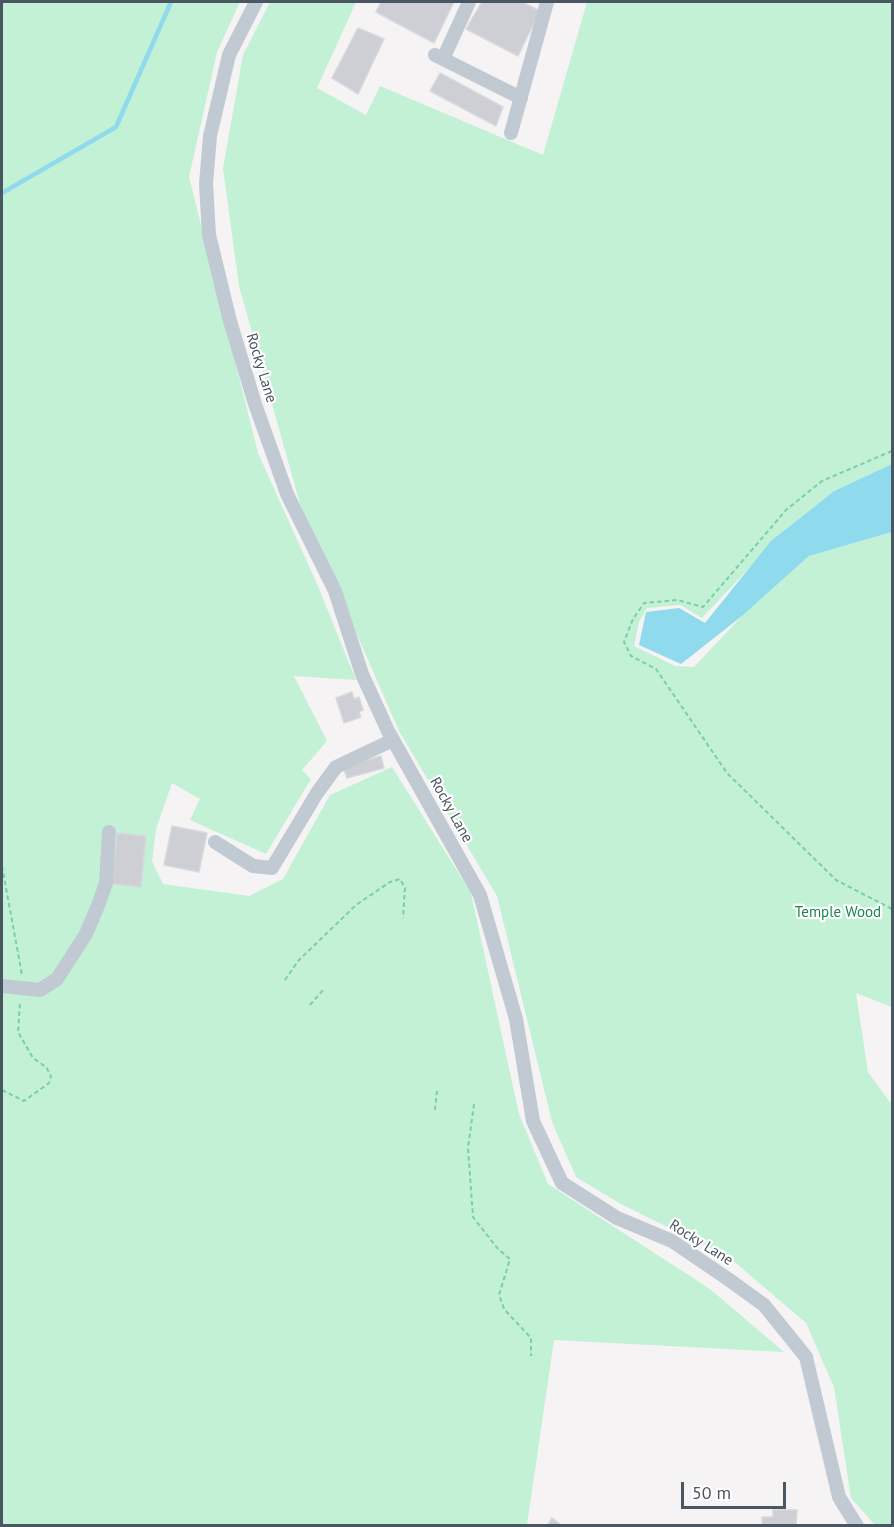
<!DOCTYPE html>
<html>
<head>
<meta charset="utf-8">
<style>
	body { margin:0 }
	#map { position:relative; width:894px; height:1527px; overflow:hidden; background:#f5f3f3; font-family:"PT Sans",sans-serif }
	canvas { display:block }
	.frame { position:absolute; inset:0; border:3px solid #4a5661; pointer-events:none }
	.scale { position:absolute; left:681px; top:1482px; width:105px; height:27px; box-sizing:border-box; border:3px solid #4a5661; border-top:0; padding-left:8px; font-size:18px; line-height:21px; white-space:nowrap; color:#4a5661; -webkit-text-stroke:4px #fff; paint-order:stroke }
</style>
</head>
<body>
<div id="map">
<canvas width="894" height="1527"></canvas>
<div class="frame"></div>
<div class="scale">50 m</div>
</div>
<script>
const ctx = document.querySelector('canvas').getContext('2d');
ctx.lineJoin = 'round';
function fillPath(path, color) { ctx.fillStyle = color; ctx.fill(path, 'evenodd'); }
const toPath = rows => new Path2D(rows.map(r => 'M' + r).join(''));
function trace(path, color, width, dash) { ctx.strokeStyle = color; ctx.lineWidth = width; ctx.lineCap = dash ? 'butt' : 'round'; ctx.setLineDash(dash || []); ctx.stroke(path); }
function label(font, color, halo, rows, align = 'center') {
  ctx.font = font + ' "PT Sans",sans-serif'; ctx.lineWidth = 4.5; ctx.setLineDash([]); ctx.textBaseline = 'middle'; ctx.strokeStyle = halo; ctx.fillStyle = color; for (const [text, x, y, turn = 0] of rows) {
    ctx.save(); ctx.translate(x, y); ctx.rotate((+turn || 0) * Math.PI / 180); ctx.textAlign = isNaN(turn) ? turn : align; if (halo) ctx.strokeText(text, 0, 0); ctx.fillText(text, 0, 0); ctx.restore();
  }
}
fillPath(toPath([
	[2,2,240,2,217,52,189,177,258,453,317,584,356,680,294,676,327,741,302,770,311,779,266,854,190,820,200,799,172,783,156,829,152,861,163,884,249,896,283,879,330,795,392,767,471,893,519,1114,548,1184,710,1289,784,1352,554,1340,527,1525,2,1526],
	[270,2,356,2,317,88,366,115,380,86,543,155,587,2,892,2,892,464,834,491,786,529,702,618,680,605,647,608,639,622,634,646,675,666,694,667,742,616,809,556,892,532,892,1007,856,993,868,1072,892,1105,892,1525,875,1525,851,1498,834,1387,806,1323,730,1258,619,1203,576,1177,552,1122,497,896,399,731,300,504,239,286,223,168,243,55]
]), '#c3f1d5');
fillPath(toPath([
	[892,464,892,532,809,556,742,616,681,664,639,645,646,612,679,608,705,623,771,541,834,491]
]), '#90daee');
trace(toPath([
	[2,193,116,127,171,2]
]), '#90daee', 4.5);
const building = toPath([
	[381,2,454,2,434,43,376,12,381,2],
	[482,2,522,2,540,11,518,56,466,29,482,2],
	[358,28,384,39,358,94,332,78,358,28],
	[440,73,503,107,496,126,430,91,440,73],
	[352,692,354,699,359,697,363,710,359,712,361,717,344,723,336,698,352,692],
	[381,756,384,768,347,778,343,767,381,756],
	[172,826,207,833,199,872,164,865,172,826],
	[117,833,146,836,141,887,112,884,117,833],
	[773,1510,797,1510,796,1526,762,1526,762,1517,773,1517,773,1510],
	[552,1518,563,1526,547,1526,552,1518]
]);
fillPath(building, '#cdcfd5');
trace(building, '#d7d9de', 1.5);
trace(toPath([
	[892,451,822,481,786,510,703,607,677,600,644,603,633,619,624,642,631,656,656,669,727,773,836,880,892,909],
	[2,866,22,975],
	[285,980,298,961,356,905,390,882,400,879,405,888,403,918],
	[310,1005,324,989],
	[2,1090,24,1101,49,1083,51,1076,46,1067,33,1058,18,1032,20,1002],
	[474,1104,468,1148,473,1217,498,1249,510,1259,499,1295,504,1309,531,1338,531,1356],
	[435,1110,437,1091]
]), '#7ad0a6', 2, [4.5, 3]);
trace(toPath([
	[256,2,229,55,210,136,206,184,209,235,230,321,255,404,287,494,335,591,362,674,388,731,480,895,516,1019,533,1121,562,1183,617,1218,672,1241,728,1279,764,1305,806,1357,839,1497,857,1526],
	[435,55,521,98],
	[443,59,469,2],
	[511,133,547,2],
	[215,842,253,866,272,868,317,793,336,767,393,740],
	[2,986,40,990,57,979,86,934,99,903,106,883,109,832]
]), '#c1cad2', 14);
label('15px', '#4a5661', '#fff', [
	["Rocky Lane",261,368,73],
	["Rocky Lane",451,810,61],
	["Rocky Lane",701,1243,32]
]);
label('15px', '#17864f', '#fff', [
	["Temple Wood",838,913]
]);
</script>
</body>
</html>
